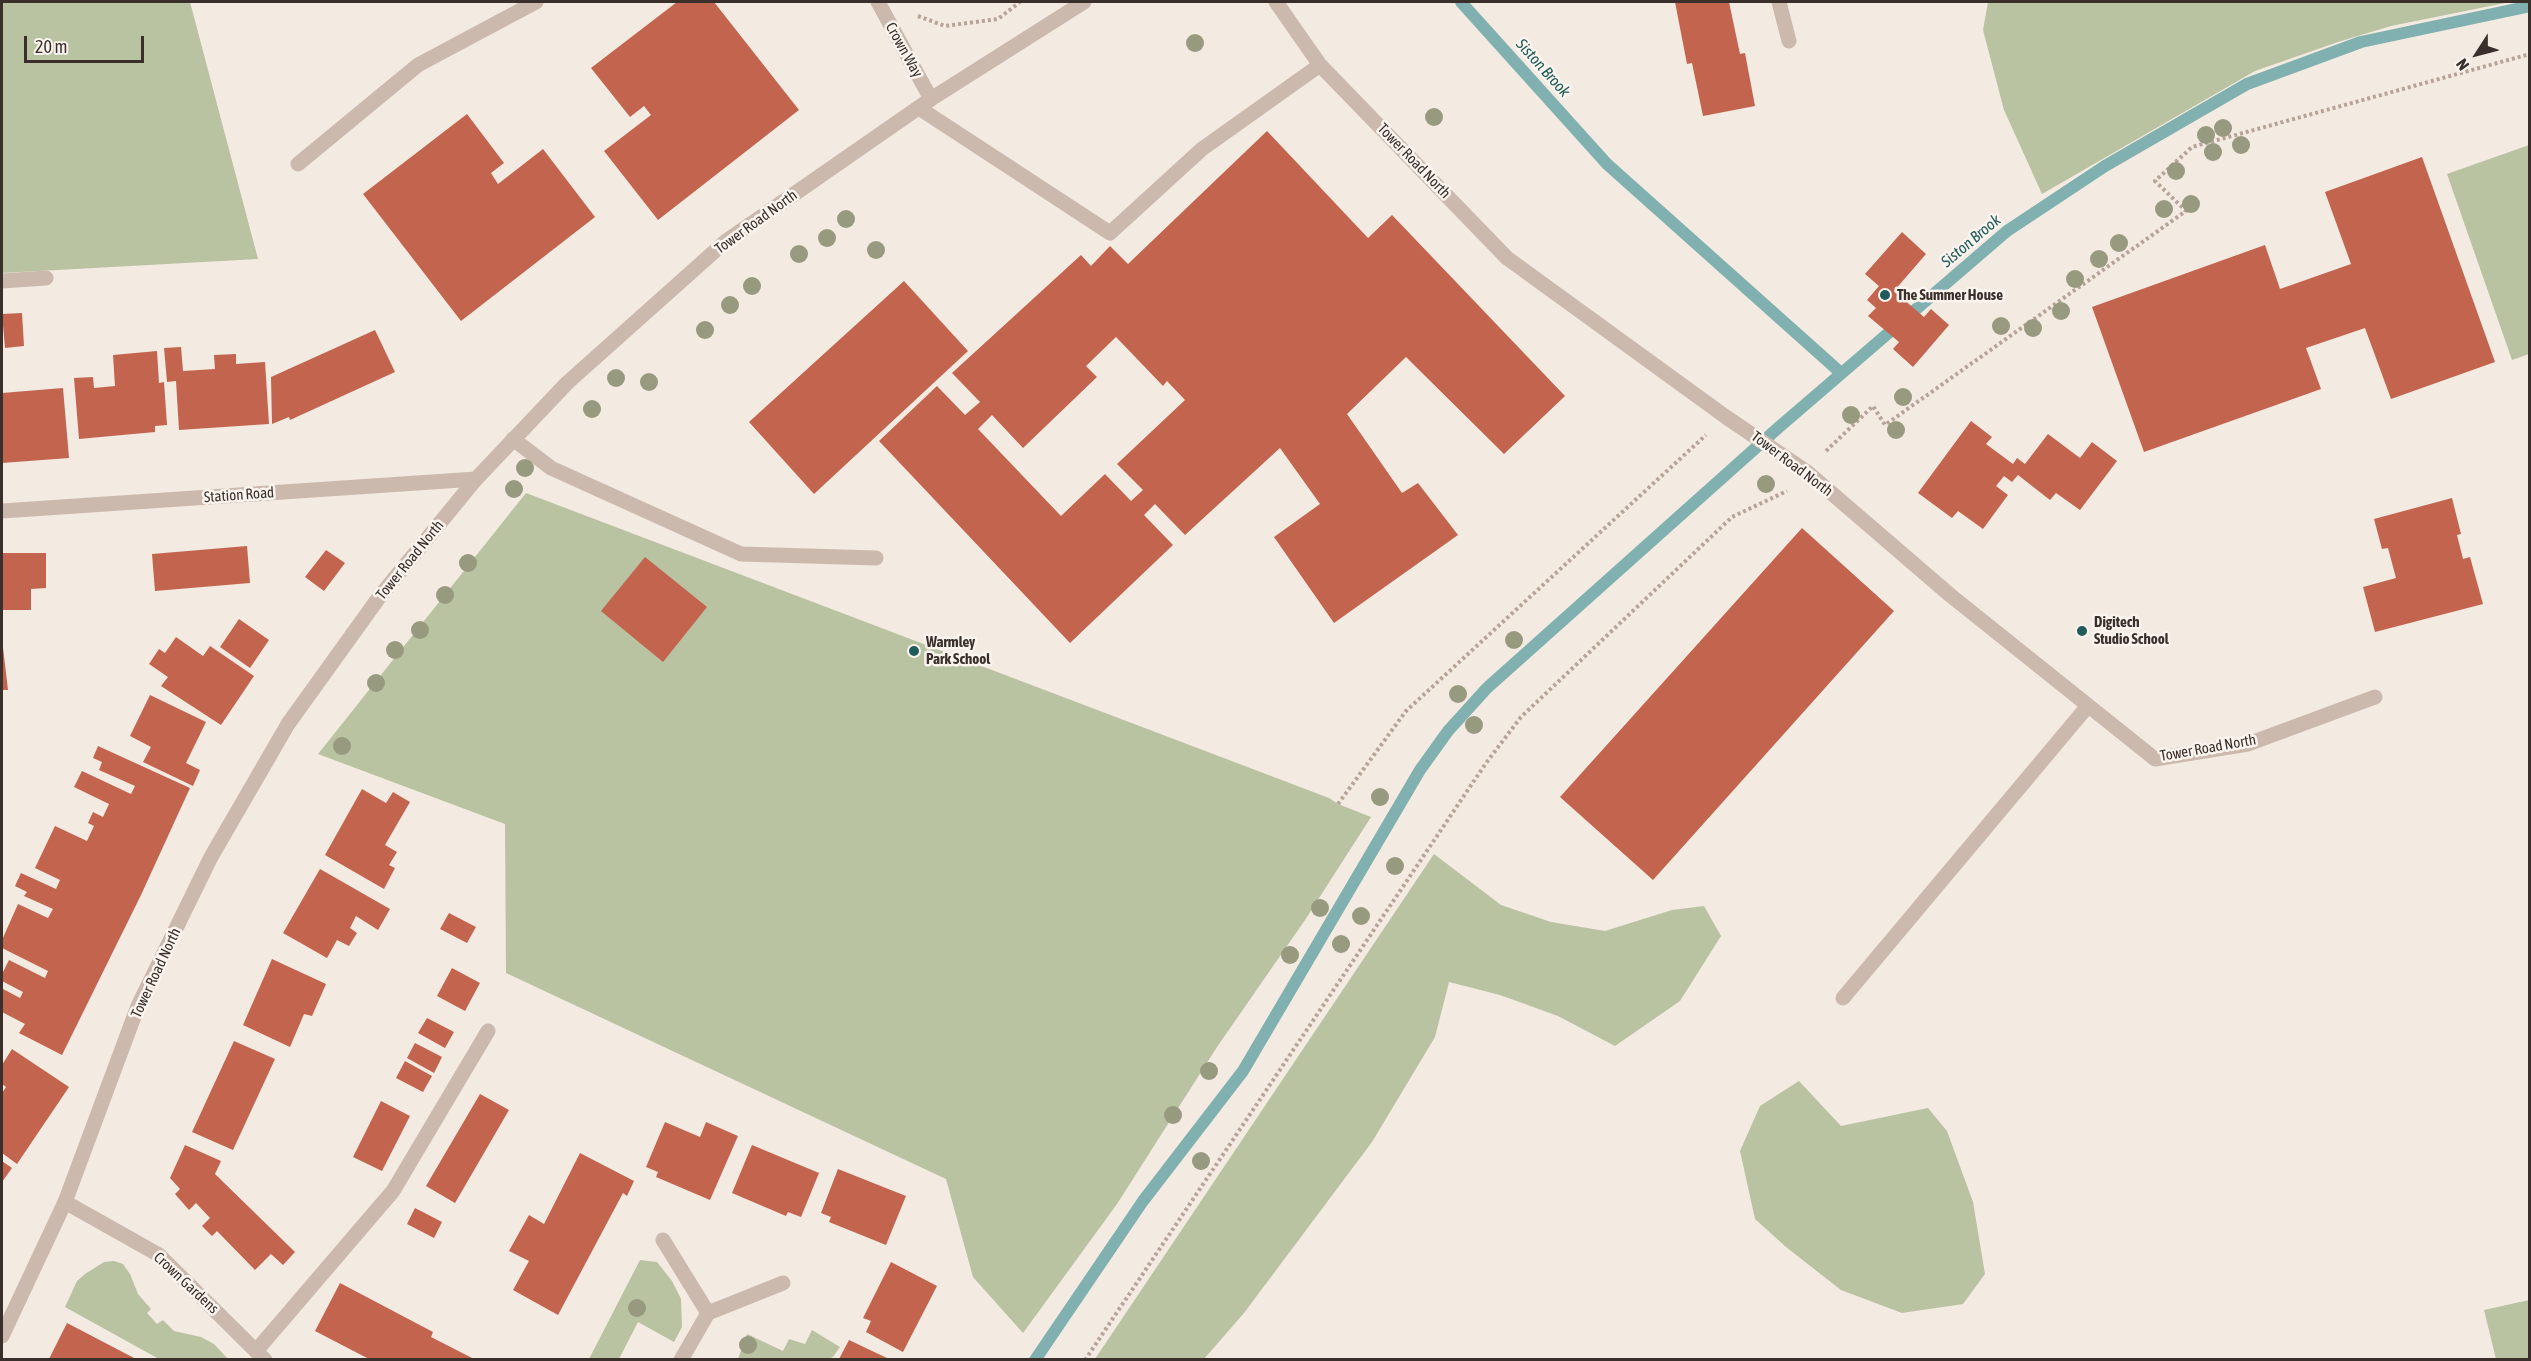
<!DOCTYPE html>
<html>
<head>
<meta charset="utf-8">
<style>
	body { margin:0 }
	#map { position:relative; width:2531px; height:1361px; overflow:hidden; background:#f3eae1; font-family:"Asap Condensed",sans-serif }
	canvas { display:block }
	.frame { position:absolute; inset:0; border:3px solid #3a2f2b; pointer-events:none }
	.north { position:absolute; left:2447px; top:24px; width:60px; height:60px; -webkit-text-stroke:4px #faf4ee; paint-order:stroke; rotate:234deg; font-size:16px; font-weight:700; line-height:24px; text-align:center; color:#3a2f2b }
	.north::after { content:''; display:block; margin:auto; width:21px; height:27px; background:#3a2f2b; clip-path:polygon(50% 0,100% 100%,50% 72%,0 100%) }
	.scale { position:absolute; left:24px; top:36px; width:120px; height:27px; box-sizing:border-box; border:3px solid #3a2f2b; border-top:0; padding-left:8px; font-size:18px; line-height:21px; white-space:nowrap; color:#3a2f2b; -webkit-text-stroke:4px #faf4ee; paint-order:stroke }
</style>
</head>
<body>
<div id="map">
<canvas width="2531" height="1361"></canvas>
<div class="frame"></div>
<div class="north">N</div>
<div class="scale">20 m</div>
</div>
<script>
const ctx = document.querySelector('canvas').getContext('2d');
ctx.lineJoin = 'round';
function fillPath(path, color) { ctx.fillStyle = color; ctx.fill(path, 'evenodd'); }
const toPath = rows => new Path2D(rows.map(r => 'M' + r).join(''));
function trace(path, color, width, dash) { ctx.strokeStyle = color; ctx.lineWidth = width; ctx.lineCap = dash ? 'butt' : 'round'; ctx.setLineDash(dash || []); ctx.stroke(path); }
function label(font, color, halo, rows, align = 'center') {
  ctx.font = font + ' "Asap Condensed",sans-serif'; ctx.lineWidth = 5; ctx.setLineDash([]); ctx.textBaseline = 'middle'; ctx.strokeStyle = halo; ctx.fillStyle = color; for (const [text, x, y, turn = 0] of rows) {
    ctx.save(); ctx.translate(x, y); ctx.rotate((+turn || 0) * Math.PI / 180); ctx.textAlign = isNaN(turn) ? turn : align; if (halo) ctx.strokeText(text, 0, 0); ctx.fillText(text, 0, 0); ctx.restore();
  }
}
fillPath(toPath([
	[2,2,190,2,258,259,2,273],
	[1988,2,2510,2,2391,26,2338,42,2255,71,2042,194,2004,110,1983,30],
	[2529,145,2529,354,2512,360,2447,174],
	[526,493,1329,798,1338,804,1371,817,1305,920,1217,1047,1117,1204,1023,1333,973,1277,946,1179,506,973,505,824,318,754],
	[1434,854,1501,905,1551,922,1605,931,1672,910,1704,906,1721,936,1680,1001,1615,1046,1558,1016,1500,995,1449,982,1435,1037,1372,1142,1244,1313,1204,1359,1095,1359],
	[1799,1081,1841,1126,1928,1108,1947,1131,1973,1202,1985,1274,1963,1304,1902,1313,1841,1290,1786,1247,1755,1219,1740,1151,1760,1106],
	[640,1260,657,1262,672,1281,681,1299,682,1327,674,1342,638,1322,619,1359,589,1359],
	[114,1261,123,1264,130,1274,138,1294,151,1309,147,1313,157,1324,163,1320,174,1331,201,1337,214,1344,228,1359,159,1359,65,1307,77,1281,85,1274,104,1262],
	[2529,1300,2529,1359,2496,1359,2484,1310],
	[812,1330,840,1347,833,1357,826,1360,738,1359,747,1334,783,1351,789,1339,805,1344]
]), '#b9c2a1');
trace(toPath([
	[1461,2,1607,164,1841,373],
	[1035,1360,1143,1201,1243,1071,1420,770,1448,731,1487,688,1778,428,2007,231,2105,166,2247,84,2361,42,2530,6]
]), '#80b0af', 12);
fillPath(toPath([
	[677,2,714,2,799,110,658,220,604,151,651,115,644,106,630,117,591,68],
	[1675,2,1729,2,1740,54,1745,53,1755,106,1703,116,1692,63,1687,64],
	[467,114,504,163,491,173,498,184,543,149,595,217,461,321,363,194],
	[1267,131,1368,238,1392,215,1565,396,1504,454,1406,357,1347,414,1402,493,1418,483,1458,535,1334,623,1274,537,1320,504,1280,448,1185,535,1155,504,1144,515,1173,545,1070,643,879,441,937,386,965,415,980,402,952,373,1081,255,1091,266,1110,246,1128,264],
	[1116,337,1163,386,1167,381,1185,400,1117,464,1143,490,1131,501,1105,474,1061,516,978,429,992,415,1023,448,1097,377,1086,366],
	[2422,157,2495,362,2391,399,2365,328,2306,348,2321,389,2144,452,2092,307,2265,245,2280,289,2351,264,2325,192],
	[1902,232,1926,254,1894,291,1924,317,1931,309,1949,325,1913,367,1893,349,1899,342,1868,316,1876,308,1867,300,1879,286,1865,274],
	[904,281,968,351,814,494,749,422],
	[22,313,24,346,5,348,2,314],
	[375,330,395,372,290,420,289,417,272,424,271,377],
	[181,347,183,371,215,369,214,355,236,354,236,364,265,362,269,424,179,430,176,381,167,382,164,348],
	[157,351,159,383,164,382,167,425,155,426,155,432,79,439,74,378,93,377,94,388,115,386,113,355],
	[63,388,69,458,2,463,2,393],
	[1971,421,1992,437,1986,444,2013,464,2017,458,2025,464,2048,434,2080,458,2092,442,2117,461,2080,510,2056,493,2050,500,2018,475,2012,482,2004,476,1996,486,2008,495,1983,529,1958,511,1952,518,1918,493],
	[2452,498,2461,534,2457,535,2463,559,2470,557,2483,604,2375,632,2363,587,2396,578,2388,548,2382,549,2374,519],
	[1802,528,1894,611,1653,880,1560,797],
	[247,546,250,583,155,591,152,554],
	[326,550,345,563,324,591,305,577],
	[2,553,46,553,46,588,31,589,31,610,2,610],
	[645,557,707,607,663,662,601,611],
	[239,619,269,640,250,668,220,647],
	[176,637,203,656,210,646,254,676,221,725,161,686,168,677,149,664,159,649,165,653],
	[2,639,8,690,2,690],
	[150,695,206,722,186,763,200,770,193,786,143,762,151,747,130,736],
	[98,746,190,788,141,895,62,1055,19,1033,25,1024,2,1012,3,989,20,998,23,992,2,981,2,974,9,960,45,978,48,971,2,948,2,940,18,904,48,918,53,909,24,896,27,892,15,886,21,873,56,889,60,880,35,868,55,826,87,841,94,826,88,823,93,812,103,817,109,804,74,787,82,771,131,794,135,786,99,770,102,762,93,758],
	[362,789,386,803,393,792,410,802,385,845,397,852,389,865,395,868,384,889,325,855],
	[320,869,390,909,378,930,356,916,350,928,357,933,349,946,337,940,327,958,283,933],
	[449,913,476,927,467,943,440,929],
	[272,959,326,984,312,1016,304,1014,290,1047,243,1025],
	[452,968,480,983,465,1011,437,996],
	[427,1018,454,1032,445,1048,418,1033],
	[234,1041,275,1059,233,1150,192,1132],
	[415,1043,442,1057,434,1073,407,1058],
	[12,1049,69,1087,17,1164,2,1153,2,1093,6,1087,2,1084,2,1065],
	[405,1061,432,1076,423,1092,396,1078],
	[480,1094,509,1110,455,1203,426,1186],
	[381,1101,410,1116,382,1171,353,1157],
	[665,1122,700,1137,706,1122,738,1136,710,1200,656,1177,658,1172,646,1167],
	[185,1145,221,1161,215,1174,295,1252,283,1265,271,1254,255,1270,217,1231,212,1236,202,1226,210,1218,196,1203,189,1210,175,1194,180,1189,170,1178],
	[752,1145,819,1173,801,1217,788,1212,786,1216,732,1193],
	[580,1153,634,1181,627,1196,623,1193,558,1315,513,1290,529,1261,509,1251,529,1215,544,1224],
	[2,1161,12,1168,2,1182],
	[838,1169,906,1196,886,1245,829,1222,831,1217,821,1213],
	[415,1208,442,1222,434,1238,407,1224],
	[891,1262,937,1286,903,1352,866,1332,871,1321,863,1318],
	[340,1283,433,1332,431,1337,474,1359,369,1359,315,1331],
	[67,1323,136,1359,49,1359],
	[849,1340,889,1359,839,1359]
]), '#c3644f');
trace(toPath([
	[918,16,945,26,998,19,1020,2],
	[1826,451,1873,406,1885,425,2186,211,2155,181,2192,147,2530,54],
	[1338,804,1406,711,1706,435],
	[1085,1360,1486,763,1521,717,1732,517,1787,491]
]), '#b7a397', 4, [3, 3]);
trace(toPath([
	[878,2,931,99],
	[1276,2,1320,65,1507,258,1726,417,1807,472,1950,595,2155,759,2248,744,2375,697],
	[919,108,1110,233,1202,149,1320,65],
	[298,164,418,65,536,2],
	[2,281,46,278],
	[513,439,551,468,741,554,876,558],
	[1843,998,2087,707],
	[256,1351,393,1191,488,1031]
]), '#ccb9ad', 15);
trace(toPath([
	[1779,2,1789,41],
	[2,511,476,479],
	[65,1202,159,1255,265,1360],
	[663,1240,708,1313,681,1360],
	[708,1313,783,1283]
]), '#ccb9ad', 15);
trace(toPath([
	[2,1336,65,1202,138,1006,211,857,288,724,380,596,476,479,567,383,725,242,931,99,1084,2]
]), '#ccb9ad', 15);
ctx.fillStyle = '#979a7f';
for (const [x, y] of [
	[1195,43],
	[1434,117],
	[2223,128],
	[2206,135],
	[2241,145],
	[2213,152],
	[2176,171],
	[2191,204],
	[2164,209],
	[846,219],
	[827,238],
	[2119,243],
	[876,250],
	[799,254],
	[2099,259],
	[2075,279],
	[752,286],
	[730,305],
	[2061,311],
	[2001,326],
	[2033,328],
	[705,330],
	[616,378],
	[649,382],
	[1903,397],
	[592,409],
	[1851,415],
	[1896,430],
	[525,468],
	[1766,484],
	[514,489],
	[468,563],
	[445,595],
	[420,630],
	[1514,640],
	[395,650],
	[376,683],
	[1458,694],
	[1474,725],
	[342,746],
	[1380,797],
	[1395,866],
	[1320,908],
	[1361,916],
	[1341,944],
	[1290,955],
	[1209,1071],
	[1173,1115],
	[1201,1161],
	[637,1308],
	[748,1345]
]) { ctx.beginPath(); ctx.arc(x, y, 9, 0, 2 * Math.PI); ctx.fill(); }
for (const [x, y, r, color] of [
	[1885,295,6,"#215b5b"],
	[2082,631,6,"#215b5b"],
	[914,651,6,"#215b5b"]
]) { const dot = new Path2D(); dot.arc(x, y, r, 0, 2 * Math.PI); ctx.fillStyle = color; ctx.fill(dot); trace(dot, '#faf4ee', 2); }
label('15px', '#3a2f2b', '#faf4ee', [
	["Crown Way",904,50,61],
	["Tower Road North",1414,161,46],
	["Tower Road North",756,222,-36],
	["Tower Road North",1792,464,37],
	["Station Road",239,495,-4],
	["Tower Road North",410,560,-51],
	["Tower Road North",2208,748,-10],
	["Tower Road North",156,973,-65],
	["Crown Gardens",186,1283,43]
]);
label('bold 15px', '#3a2f2b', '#faf4ee', [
	["The Summer House",1897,295],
	["Digitech",2094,622],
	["Studio School",2094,639],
	["Warmley",926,642],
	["Park School",926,659]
], 'left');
label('italic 16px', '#215b5b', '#faf4ee', [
	["Siston Brook",1543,68,48],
	["Siston Brook",1971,241,-40]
]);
</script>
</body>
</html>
